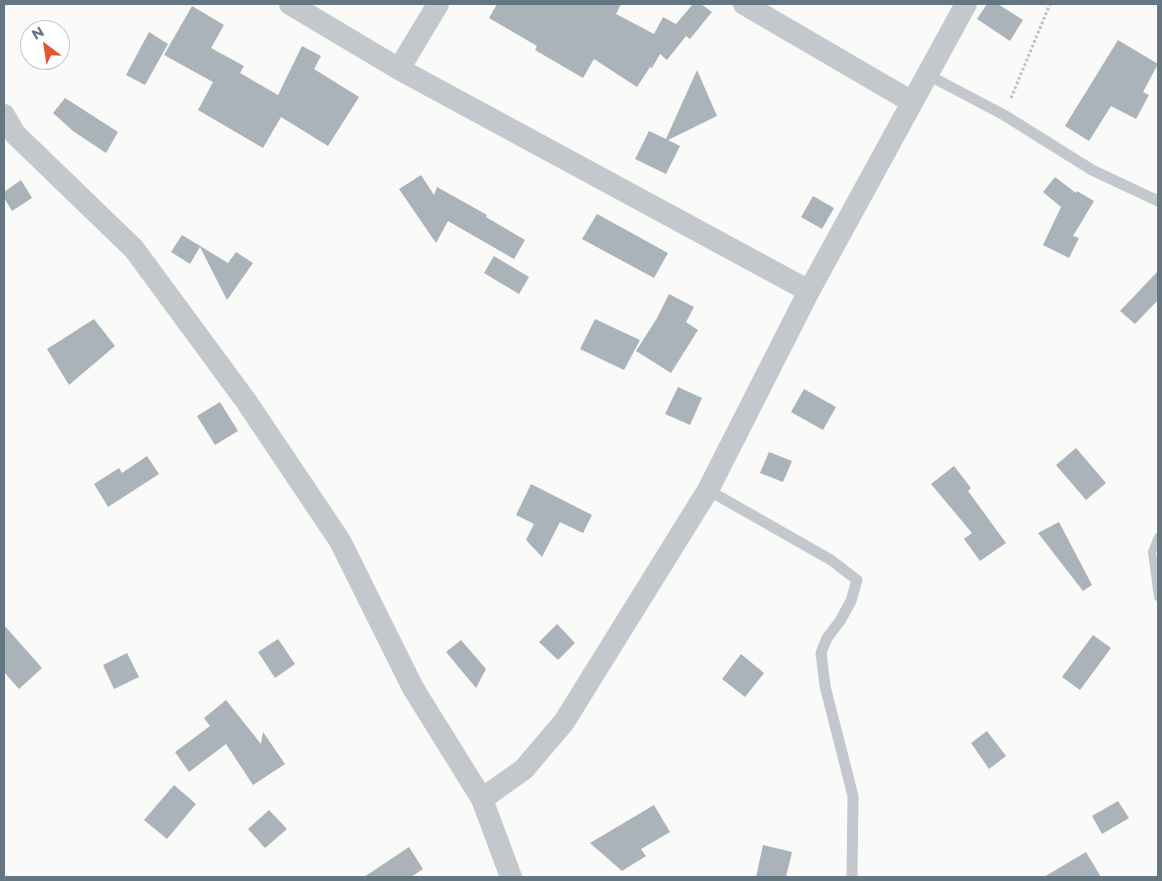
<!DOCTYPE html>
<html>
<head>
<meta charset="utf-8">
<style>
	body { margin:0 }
	#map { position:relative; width:1162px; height:881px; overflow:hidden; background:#fafaf8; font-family:Montserrat,sans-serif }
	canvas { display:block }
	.frame { position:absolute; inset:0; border:5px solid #657683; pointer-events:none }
	.north { position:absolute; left:20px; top:20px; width:50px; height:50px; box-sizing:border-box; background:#fff; border:1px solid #c1c8cd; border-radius:50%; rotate:329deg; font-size:14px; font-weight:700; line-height:20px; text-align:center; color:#657683 }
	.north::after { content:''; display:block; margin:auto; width:18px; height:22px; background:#e4572e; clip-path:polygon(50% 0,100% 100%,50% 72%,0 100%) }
</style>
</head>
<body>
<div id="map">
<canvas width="1162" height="881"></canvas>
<div class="frame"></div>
<div class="north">N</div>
</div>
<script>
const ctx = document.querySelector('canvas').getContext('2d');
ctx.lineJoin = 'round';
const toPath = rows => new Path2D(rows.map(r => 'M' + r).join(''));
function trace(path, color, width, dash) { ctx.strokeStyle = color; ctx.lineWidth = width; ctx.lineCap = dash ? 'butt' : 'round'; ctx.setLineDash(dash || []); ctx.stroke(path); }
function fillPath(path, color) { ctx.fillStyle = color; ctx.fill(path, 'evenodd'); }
trace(toPath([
	[1158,537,1152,552,1158,597]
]), '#bbc7cb', 8);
fillPath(toPath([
	[497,4,621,4,616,14,654,34,663,17,676,24,693,4,701,4,712,12,690,39,686,36,667,60,660,54,652,68,650,67,637,87,594,59,583,78,535,50,537,46,489,18],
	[987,4,998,4,1023,20,1010,41,977,19],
	[192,6,224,25,211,48,244,66,240,73,278,95,302,46,321,56,314,69,359,97,328,146,281,117,263,148,198,110,213,82,164,55],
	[149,32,168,44,145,85,126,75],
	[1118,40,1158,64,1143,92,1149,95,1136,119,1111,106,1089,141,1065,126],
	[697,70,717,116,668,140,680,146,666,174,635,159,649,131,666,139],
	[65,98,118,132,106,153,73,131,53,113],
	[421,175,434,195,437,187,487,215,486,217,525,240,514,259,448,221,436,243,399,189],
	[1055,177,1076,193,1077,191,1094,201,1073,236,1079,238,1069,258,1043,245,1061,207,1043,192],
	[21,180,32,198,12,211,4,198,4,192],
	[813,196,834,208,822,229,801,217],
	[597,214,668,253,654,278,582,239],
	[182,235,228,263,236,252,253,263,227,300,200,247,190,264,171,252],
	[494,256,529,277,519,294,484,273],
	[1158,271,1158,300,1135,324,1120,311],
	[669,294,694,307,686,322,698,330,671,373,636,351,657,318],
	[94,319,115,346,69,385,47,349],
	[595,319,640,340,624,370,580,349],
	[678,387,702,398,690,425,665,414],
	[804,389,836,407,823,430,791,412],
	[220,402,238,431,215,445,197,416],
	[1076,448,1106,483,1086,500,1056,465],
	[769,452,792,461,783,482,760,473],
	[147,456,159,474,108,507,94,484,119,468,122,473],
	[954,466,971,488,968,491,1006,543,980,561,964,539,972,533,931,484],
	[531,484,592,515,583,533,560,522,542,557,526,540,534,524,516,515],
	[1059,522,1092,585,1083,591,1038,533],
	[557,624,575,643,558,660,539,642],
	[4,625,42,668,19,689,4,672],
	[1093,635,1111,648,1080,690,1062,677],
	[278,639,295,664,275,678,258,652],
	[461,640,486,669,476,688,446,652],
	[127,653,139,677,114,689,103,665],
	[741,654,764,673,745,697,722,679],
	[226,700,261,744,263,732,285,764,253,785,226,744,189,772,175,752,210,726,204,718],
	[987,731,1006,756,989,769,971,743],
	[174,785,196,804,167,839,144,820],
	[1118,801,1129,818,1102,834,1092,816],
	[654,805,670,832,641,849,646,856,622,871,590,843],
	[269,810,287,829,265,848,248,829],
	[763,845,792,852,786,877,756,877],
	[409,847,423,869,411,877,364,877],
	[1086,852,1101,877,1044,877]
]), '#aab3b9');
trace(toPath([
	[1011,98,1050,4]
]), '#bbbfc2', 3, [2.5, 2.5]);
trace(toPath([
	[928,75,1004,115,1092,170,1158,201],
	[708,490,831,560,857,580,851,601,840,621,827,638,821,653,825,686,853,796,852,877]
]), '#c3c8cc', 11);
trace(toPath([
	[290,4,399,69,809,291],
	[744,4,912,102],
	[399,69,438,4],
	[4,115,15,134,134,249,246,401,340,541,413,688,482,799,511,877],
	[482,799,524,769,564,722,708,490,809,291,966,4]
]), '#c3c8cc', 22);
</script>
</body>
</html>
